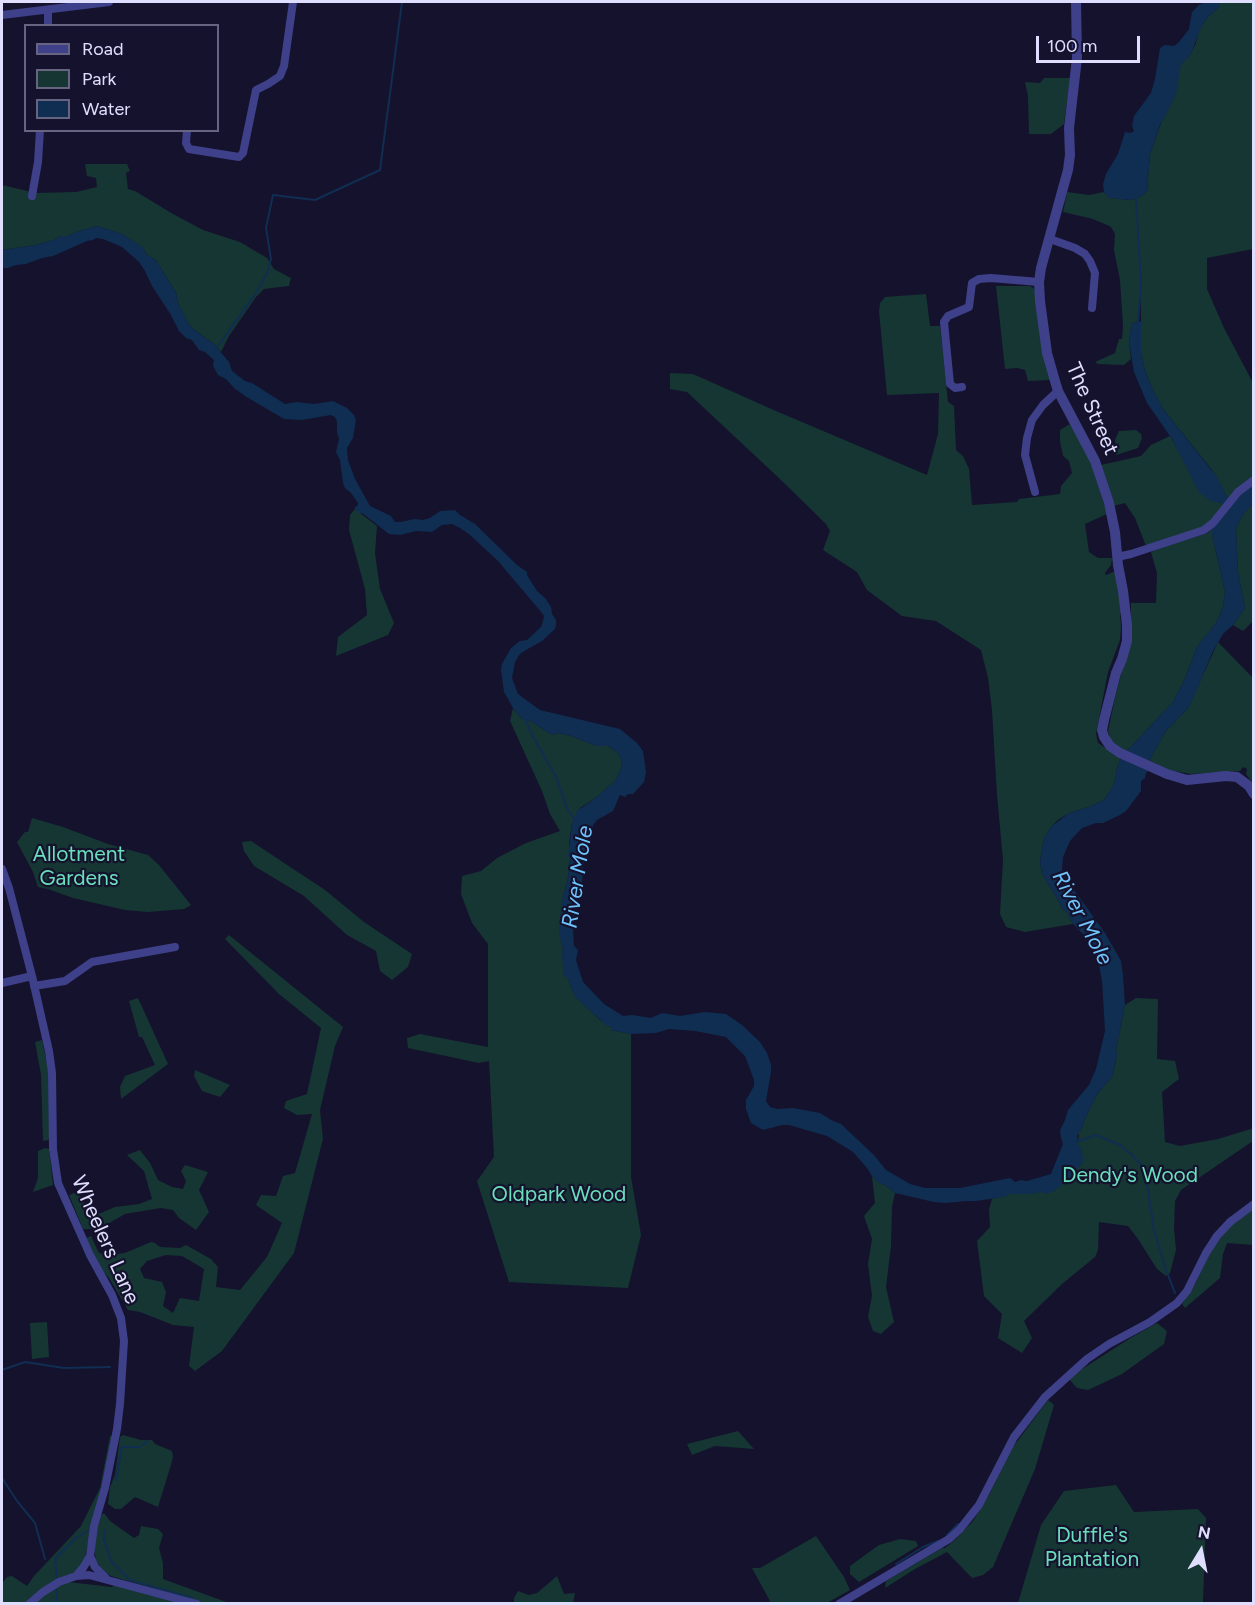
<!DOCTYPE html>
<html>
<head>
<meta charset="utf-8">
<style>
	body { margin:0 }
	#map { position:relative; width:1255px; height:1605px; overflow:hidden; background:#15122d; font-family:Figtree,sans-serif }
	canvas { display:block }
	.frame { position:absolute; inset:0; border:3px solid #e0defe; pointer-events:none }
	.legend { position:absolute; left:24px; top:24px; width:195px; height:108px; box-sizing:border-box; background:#15122d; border:2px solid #666481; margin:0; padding:8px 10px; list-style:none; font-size:18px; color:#e0defe }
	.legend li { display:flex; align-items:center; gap:12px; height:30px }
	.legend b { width:30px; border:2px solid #666481 }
	.north { position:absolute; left:1171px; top:1521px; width:60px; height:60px; -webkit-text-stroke:4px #15122d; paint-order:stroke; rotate:10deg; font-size:16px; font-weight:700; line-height:24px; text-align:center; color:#e0defe }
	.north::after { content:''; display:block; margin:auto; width:21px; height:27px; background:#e0defe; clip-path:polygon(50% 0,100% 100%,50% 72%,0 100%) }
	.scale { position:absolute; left:1036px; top:36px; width:104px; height:27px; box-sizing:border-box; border:3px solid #e0defe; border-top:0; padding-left:8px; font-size:18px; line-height:21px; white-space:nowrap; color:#e0defe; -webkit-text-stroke:4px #15122d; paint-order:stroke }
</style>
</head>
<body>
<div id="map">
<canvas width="1255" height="1605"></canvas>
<div class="frame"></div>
<ul class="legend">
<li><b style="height:8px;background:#3e408a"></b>Road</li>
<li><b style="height:16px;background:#153633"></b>Park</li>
<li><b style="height:16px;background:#102d52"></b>Water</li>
</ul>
<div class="north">N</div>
<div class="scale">100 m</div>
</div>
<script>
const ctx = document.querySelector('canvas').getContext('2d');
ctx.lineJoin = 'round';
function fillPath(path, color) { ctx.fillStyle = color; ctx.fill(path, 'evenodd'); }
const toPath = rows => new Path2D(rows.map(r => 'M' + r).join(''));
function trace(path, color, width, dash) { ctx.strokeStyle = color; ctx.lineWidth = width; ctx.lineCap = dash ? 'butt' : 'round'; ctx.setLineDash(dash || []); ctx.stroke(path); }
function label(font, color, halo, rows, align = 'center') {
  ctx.font = font + ' Figtree,sans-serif'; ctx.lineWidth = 4.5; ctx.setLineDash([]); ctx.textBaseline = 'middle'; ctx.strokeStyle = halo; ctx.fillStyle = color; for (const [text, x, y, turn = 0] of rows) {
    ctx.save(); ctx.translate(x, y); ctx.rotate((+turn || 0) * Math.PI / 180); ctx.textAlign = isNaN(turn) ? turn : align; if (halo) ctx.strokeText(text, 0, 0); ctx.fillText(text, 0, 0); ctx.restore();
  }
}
fillPath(toPath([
	[1220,2,1253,2,1253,249,1207,258,1207,289,1224,328,1253,383,1253,477,1228,499,1212,470,1163,409,1154,392,1145,371,1141,353,1141,296,1138,321,1133,323,1131,328,1129,342,1131,359,1124,365,1098,364,1095,362,1115,353,1119,339,1122,339,1123,326,1120,280,1114,250,1115,234,1111,227,1107,225,1093,219,1063,212,1067,192,1089,195,1104,192,1109,198,1132,200,1143,195,1147,191,1150,154,1164,115,1169,79,1165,77,1162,72,1163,68,1168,65,1178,64,1189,57,1196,43,1199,29,1208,17,1220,6],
	[1044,78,1070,78,1064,124,1051,134,1029,134,1028,96,1025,82,1040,83],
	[85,164,127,164,130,171,126,173,128,189,135,191,173,214,203,230,240,242,267,258,274,269,291,278,289,286,264,289,256,297,229,336,221,352,214,344,193,329,188,323,178,303,176,293,156,260,147,255,143,248,122,234,97,226,76,232,69,236,61,236,54,240,36,245,2,250,2,185,36,193,76,192,97,187,96,178,87,176],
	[996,286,1030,286,1036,290,1051,380,1028,381,1025,370,1017,368,1005,369],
	[926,294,930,326,940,326,948,402,954,406,956,450,963,456,969,469,972,505,1017,502,1019,499,1060,494,1061,486,1072,473,1069,461,1063,456,1060,441,1060,430,1070,424,1089,457,1107,514,1085,524,1089,552,1098,558,1112,558,1111,565,1105,573,1106,575,1113,572,1115,573,1123,612,1120,614,1121,627,1120,640,1108,672,1096,734,1098,743,1121,758,1117,768,1114,785,1104,800,1089,807,1069,813,1058,820,1051,827,1044,839,1040,861,1042,874,1060,903,1062,909,1067,912,1073,924,1025,932,1006,927,1000,914,1003,860,997,795,992,710,988,678,981,650,936,621,902,616,867,590,857,572,823,550,830,531,826,524,781,480,687,392,670,389,670,373,693,374,776,411,927,475,938,434,939,393,887,395,879,311,880,303,885,297],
	[1136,430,1141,434,1142,438,1138,448,1116,455,1115,440,1119,431],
	[1170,436,1185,462,1225,504,1206,526,1146,546,1135,518,1125,503,1113,506,1101,465,1141,456,1151,445],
	[1253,504,1253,621,1243,631,1233,625,1245,608,1238,573,1236,528,1244,513],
	[355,509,377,526,375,553,380,589,394,623,388,635,336,656,338,637,367,615,365,589,349,530,350,515],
	[1212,528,1212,534,1225,592,1223,607,1216,623,1197,647,1183,683,1173,702,1126,752,1111,741,1108,731,1115,698,1131,636,1131,603,1156,603,1157,573,1151,552,1168,545,1208,533],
	[1218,642,1253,678,1253,784,1246,774,1247,769,1243,767,1240,771,1191,774,1168,770,1149,761,1165,732,1188,708],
	[513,708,521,718,532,722,549,733,554,735,558,733,571,736,597,746,608,746,618,753,621,759,622,766,616,780,597,797,580,808,572,824,569,843,570,859,568,878,562,901,561,943,563,949,562,955,568,978,574,995,600,1020,611,1027,611,1030,631,1034,631,1177,641,1235,628,1288,509,1282,477,1181,494,1157,489,1061,479,1063,408,1048,407,1038,420,1034,488,1047,488,944,472,923,461,894,462,876,481,871,497,858,526,843,560,831,550,814,542,791,510,721],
	[32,818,63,827,108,844,148,855,159,865,191,905,184,909,148,912,125,910,73,898,48,889,38,887,33,872,17,842,25,832,28,832],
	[251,841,325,890,364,922,412,954,408,967,392,980,380,971,376,951,347,935,304,896,254,866,244,851,242,842],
	[229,935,343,1027,335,1046,320,1110,323,1139,294,1253,222,1351,195,1371,189,1366,194,1327,173,1325,140,1312,128,1310,109,1278,101,1269,86,1238,91,1236,99,1253,108,1255,125,1253,151,1242,155,1243,160,1247,180,1248,186,1245,211,1259,218,1267,216,1287,240,1290,267,1257,282,1223,256,1205,261,1195,276,1196,283,1176,295,1173,312,1114,297,1115,284,1108,286,1101,307,1094,321,1028,279,994,225,939],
	[166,1255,182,1256,204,1269,199,1301,180,1298,173,1313,163,1306,166,1292,162,1282,144,1278,140,1269,147,1261],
	[138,998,168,1064,121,1099,120,1087,125,1076,155,1065,142,1037,139,1037,129,1001],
	[1136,998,1158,999,1157,1059,1175,1061,1179,1079,1162,1092,1165,1142,1180,1146,1218,1139,1254,1128,1253,1141,1181,1190,1175,1201,1174,1228,1176,1250,1170,1273,1166,1276,1157,1269,1138,1239,1128,1226,1099,1222,1098,1250,1095,1257,1062,1284,1024,1321,1032,1338,1022,1353,998,1338,1002,1314,984,1296,977,1241,990,1227,989,1209,992,1199,1010,1194,1030,1194,1058,1186,1074,1175,1076,1169,1082,1164,1077,1144,1079,1136,1078,1133,1082,1129,1083,1123,1097,1094,1112,1077,1117,1055,1116,1049,1125,1005],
	[42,1040,49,1073,50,1137,48,1140,43,1141,41,1075,35,1042],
	[195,1070,230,1085,220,1097,202,1091,194,1076],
	[45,1148,49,1149,53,1185,33,1192,38,1178,38,1151],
	[140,1150,150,1163,158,1180,172,1187,183,1189,186,1181,181,1171,185,1165,208,1172,199,1190,209,1212,196,1230,179,1218,173,1210,161,1208,125,1214,99,1229,83,1229,69,1195,74,1193,80,1196,91,1214,101,1213,115,1207,139,1204,152,1199,144,1171,127,1155],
	[872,1176,878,1182,888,1187,895,1193,892,1207,891,1246,886,1287,894,1322,881,1334,873,1331,868,1317,872,1296,868,1264,872,1239,864,1216,875,1203],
	[1253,1209,1253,1245,1227,1243,1223,1254,1220,1278,1185,1308,1182,1304,1196,1283,1210,1252,1222,1236,1232,1225],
	[47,1322,49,1357,32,1359,30,1323],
	[1157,1323,1167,1331,1164,1344,1122,1374,1088,1390,1077,1388,1069,1379,1076,1373,1132,1337],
	[1048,1400,1054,1405,1035,1469,993,1567,983,1575,972,1578,947,1552,915,1569,885,1588,886,1581,942,1548,945,1548,956,1539,973,1521,989,1495,1013,1447],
	[738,1431,754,1449,715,1446,692,1455,687,1444],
	[123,1435,141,1440,152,1440,155,1444,172,1451,173,1457,170,1468,158,1507,135,1497,121,1509,115,1509,108,1504,110,1487,115,1475,120,1437],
	[110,1436,113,1436,84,1561,79,1568,72,1574,31,1597,24,1603,2,1604,2,1583,7,1577,12,1576,27,1586,34,1576,81,1526,100,1488],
	[1116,1485,1134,1512,1198,1509,1206,1518,1203,1603,1018,1603,1041,1525,1064,1491],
	[104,1513,110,1521,134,1538,139,1535,141,1526,158,1529,163,1534,159,1548,163,1563,163,1579,229,1603,206,1603,196,1601,111,1576,103,1571,96,1560,94,1549,96,1533,101,1515],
	[816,1536,844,1577,850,1590,827,1603,771,1603,752,1568,760,1568],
	[900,1539,916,1541,918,1546,859,1582,850,1574,850,1566,879,1545],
	[557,1576,564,1594,575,1593,573,1603,514,1603,514,1598,518,1591,529,1595,537,1593],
	[68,1582,112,1587,115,1585,186,1603,59,1602,54,1603,35,1604,49,1591]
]), '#153633');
fillPath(toPath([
	[1206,2,1220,2,1220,6,1208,17,1202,25,1192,51,1189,57,1183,62,1180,68,1177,90,1173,101,1160,125,1150,154,1147,191,1143,195,1132,200,1109,198,1104,192,1103,184,1106,174,1118,154,1125,132,1131,133,1134,131,1132,126,1134,116,1151,93,1155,79,1160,48,1165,45,1174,46,1179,42,1189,29,1192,12,1199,5],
	[97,226,122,234,138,244,143,248,147,255,156,260,176,293,178,303,188,323,193,329,214,344,229,362,232,371,245,381,252,383,285,404,297,402,314,404,333,401,347,408,354,415,356,420,353,438,347,448,348,460,355,479,370,506,391,516,395,522,401,522,414,519,423,520,430,518,440,511,455,510,460,515,475,524,517,565,527,572,527,575,537,591,546,599,551,607,552,614,556,620,556,625,555,629,542,641,526,650,520,654,515,662,512,678,518,694,540,710,620,729,637,743,643,751,646,772,644,782,633,794,628,794,625,797,620,795,613,811,597,820,593,825,589,852,585,859,583,868,582,884,576,903,573,929,574,946,578,950,576,960,583,982,604,1004,623,1016,632,1015,651,1018,662,1013,680,1016,705,1012,726,1014,742,1025,760,1042,767,1053,771,1065,771,1072,766,1101,770,1107,777,1109,793,1108,820,1113,831,1120,841,1124,874,1155,886,1170,910,1184,925,1188,960,1188,1010,1178,1015,1182,1021,1180,1027,1181,1051,1174,1063,1144,1061,1138,1060,1130,1065,1120,1068,1110,1089,1085,1096,1069,1105,1031,1102,981,1097,954,1089,940,1073,924,1067,912,1062,909,1060,903,1042,874,1040,861,1044,839,1051,827,1069,813,1089,807,1104,800,1114,785,1117,768,1121,758,1148,771,1146,773,1145,778,1141,781,1141,791,1126,811,1120,815,1103,823,1096,823,1082,828,1070,841,1063,857,1062,871,1064,876,1105,933,1121,961,1123,975,1125,1005,1116,1049,1117,1055,1112,1077,1097,1094,1083,1123,1082,1129,1078,1133,1077,1144,1081,1148,1083,1158,1082,1164,1076,1169,1074,1175,1054,1191,1046,1194,1042,1192,1030,1194,1010,1194,1004,1197,976,1201,966,1201,945,1203,934,1202,895,1193,888,1187,878,1182,872,1176,867,1168,853,1152,827,1136,789,1125,782,1125,763,1130,751,1123,746,1109,746,1100,754,1086,754,1080,745,1056,726,1037,695,1031,669,1029,656,1033,631,1034,611,1030,611,1027,606,1025,586,1007,574,995,568,978,564,976,562,955,563,949,561,943,559,930,562,901,568,878,570,860,568,856,572,824,577,811,597,797,616,780,622,766,621,759,618,753,608,746,597,746,571,736,558,733,554,735,549,733,532,722,521,718,513,708,504,692,501,670,502,664,511,648,520,641,527,640,541,627,543,621,544,616,542,613,498,561,470,535,460,528,452,524,442,525,432,532,416,531,400,535,389,534,362,513,359,513,355,509,355,507,358,505,358,503,351,493,345,488,343,483,340,460,336,452,339,439,337,432,337,422,335,417,331,415,302,420,284,419,245,396,234,388,226,379,218,375,213,366,214,360,205,352,199,350,192,340,186,338,179,331,171,315,152,286,145,271,139,262,122,247,103,239,96,238,93,240,87,241,53,256,42,258,26,264,16,265,8,268,2,268,2,250,36,245,54,240,61,236,69,236,76,232],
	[1138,321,1141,322,1141,353,1145,371,1154,392,1163,409,1217,477,1228,499,1225,504,1211,501,1199,492,1172,439,1147,403,1134,372,1129,342,1131,328,1133,323],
	[1253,484,1253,504,1244,513,1236,528,1238,573,1245,608,1233,625,1223,634,1212,653,1195,694,1188,708,1165,732,1149,761,1126,752,1173,702,1183,683,1197,647,1216,623,1223,607,1225,592,1212,534,1212,528,1231,503]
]), '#102d52');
trace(toPath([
	[1136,198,1141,283,1138,324],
	[216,349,256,293,267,273,271,259,266,228,273,195,315,200,380,170,402,2],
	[525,719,531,733,556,777,567,808,575,821],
	[1078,1140,1080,1141,1095,1135,1106,1139,1120,1145,1131,1154,1142,1166,1148,1189,1154,1230,1165,1267,1175,1293],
	[2,1370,25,1362,64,1368,110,1367],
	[143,1445,147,1441],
	[2,1478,17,1501,35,1523,45,1559],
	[116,1480,122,1447,140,1447],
	[105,1530,104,1539,111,1561,130,1580,192,1598],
	[947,1535,958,1524],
	[896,1564,923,1547,938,1541],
	[57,1579,55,1559,76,1538,90,1530],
	[57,1590,57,1604]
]), '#102d52', 2);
trace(toPath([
	[48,10,48,26],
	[2,15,109,2],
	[187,130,186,143,189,149,239,157,243,153,256,90,268,84,280,76,284,66,293,2],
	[32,196,38,162,40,130],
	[1050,239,1075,248,1085,254,1090,261,1095,273,1092,308],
	[962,387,955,388,950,384,944,322,948,316,969,307,972,283,979,279,991,278,1039,282],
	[1035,492,1025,455,1027,438,1032,420,1043,405,1058,391],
	[1117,557,1131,554,1204,530,1213,523,1238,492,1254,480],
	[2,869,9,888,32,976,49,1051,52,1073,53,1149,58,1183,90,1255,112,1295,121,1318,124,1341,120,1404,117,1429,105,1488,94,1526,90,1556,95,1567,106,1578],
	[2,983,32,976],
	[34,986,65,981,92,962,175,947],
	[76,1576,83,1568,90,1556],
	[29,1604,43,1592,59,1582,76,1576,89,1575,197,1604],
	[839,1604,949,1539,960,1529,979,1505,1014,1437,1045,1397,1087,1359,1109,1344,1150,1322,1177,1303,1187,1291,1206,1253,1217,1236,1230,1222,1254,1204]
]), '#3e408a', 8);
trace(toPath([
	[1076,2,1077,58,1069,128,1070,155,1068,170,1041,268,1039,282,1040,301,1047,353,1055,381,1058,391,1095,461,1109,503,1115,532,1118,565,1123,591,1127,625,1127,641,1122,659,1116,673,1104,720,1102,730,1104,737,1110,746,1120,753,1167,774,1187,780,1226,776,1237,777,1249,786,1254,794]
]), '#3e408a', 10);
label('21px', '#e0defe', '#15122d', [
	["The Street",1092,409,66],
	["Wheelers Lane",105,1240,66]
]);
label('21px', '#6adfbb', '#15122d', [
	["Allotment",79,855],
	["Gardens",79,879],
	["Dendy's Wood",1130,1176],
	["Oldpark Wood",559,1195],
	["Duffle's",1092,1536],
	["Plantation",1092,1560]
]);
label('italic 22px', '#6fc3fc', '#15122d', [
	["River Mole",578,877,-81],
	["River Mole",1082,918,62]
]);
</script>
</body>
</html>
